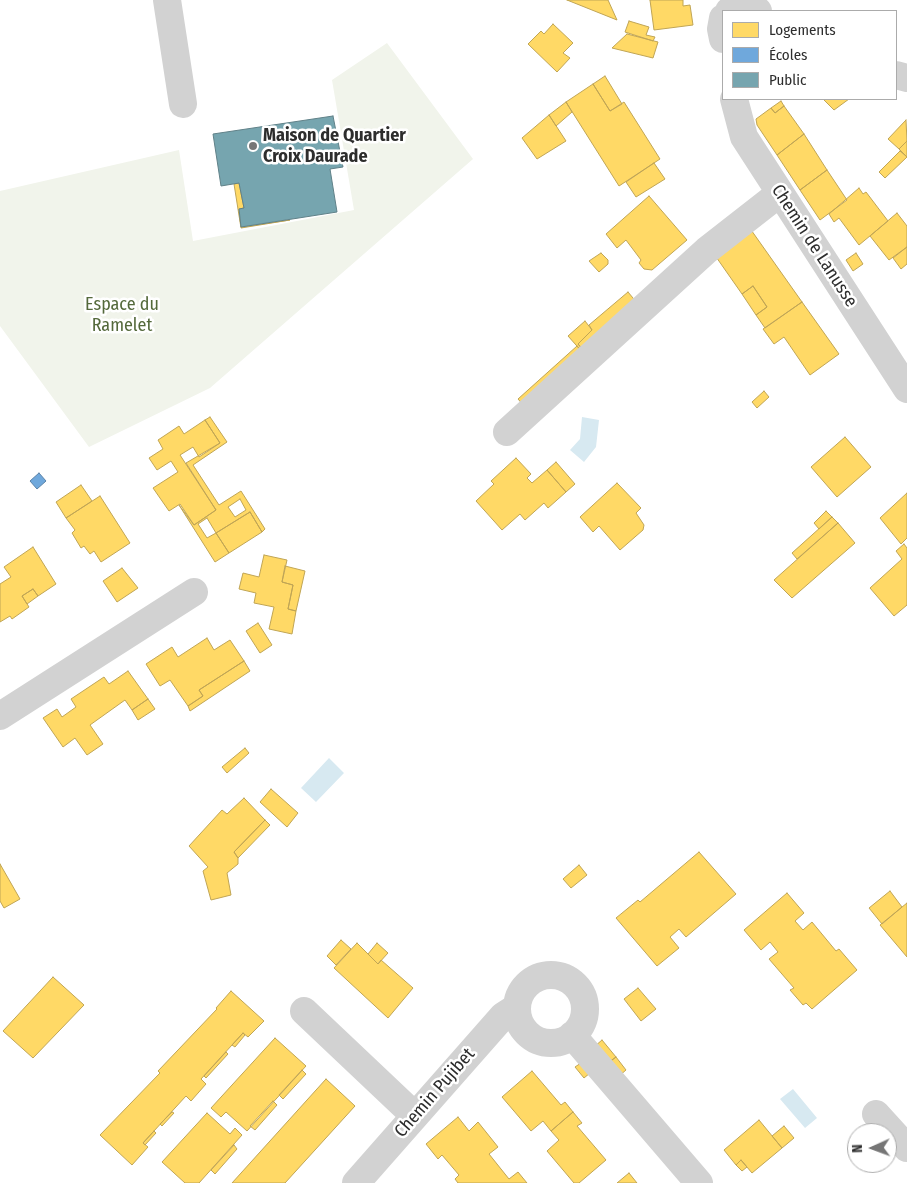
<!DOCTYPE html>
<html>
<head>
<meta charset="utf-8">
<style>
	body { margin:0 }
	#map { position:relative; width:907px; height:1183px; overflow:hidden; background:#fff; font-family:"Fira Sans Condensed",sans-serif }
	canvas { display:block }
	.legend { position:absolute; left:722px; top:10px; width:175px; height:90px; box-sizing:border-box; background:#fff; border:1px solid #ababab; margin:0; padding:6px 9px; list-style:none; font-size:15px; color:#2d2d2d }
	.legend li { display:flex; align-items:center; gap:10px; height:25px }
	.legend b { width:25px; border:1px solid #ababab }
	.north { position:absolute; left:847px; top:1123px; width:50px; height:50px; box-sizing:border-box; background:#fff; border:1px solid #ababab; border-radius:50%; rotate:268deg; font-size:14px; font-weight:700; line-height:20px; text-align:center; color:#2d2d2d }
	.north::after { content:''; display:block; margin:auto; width:18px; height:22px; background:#767676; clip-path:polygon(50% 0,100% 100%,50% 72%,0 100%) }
</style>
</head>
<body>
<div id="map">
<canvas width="907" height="1183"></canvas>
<ul class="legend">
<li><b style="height:14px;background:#ffd966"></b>Logements</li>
<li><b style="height:14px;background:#6fa8dc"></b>Écoles</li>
<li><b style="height:14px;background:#76a5af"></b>Public</li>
</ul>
<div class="north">N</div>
</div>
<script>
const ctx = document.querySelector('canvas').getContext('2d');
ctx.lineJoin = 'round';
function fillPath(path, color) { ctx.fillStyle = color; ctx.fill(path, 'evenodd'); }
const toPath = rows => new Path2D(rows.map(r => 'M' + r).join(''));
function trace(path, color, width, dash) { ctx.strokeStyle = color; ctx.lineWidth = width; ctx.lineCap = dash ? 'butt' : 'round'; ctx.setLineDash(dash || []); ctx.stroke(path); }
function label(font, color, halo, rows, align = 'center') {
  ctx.font = font + ' "Fira Sans Condensed",sans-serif'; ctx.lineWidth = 5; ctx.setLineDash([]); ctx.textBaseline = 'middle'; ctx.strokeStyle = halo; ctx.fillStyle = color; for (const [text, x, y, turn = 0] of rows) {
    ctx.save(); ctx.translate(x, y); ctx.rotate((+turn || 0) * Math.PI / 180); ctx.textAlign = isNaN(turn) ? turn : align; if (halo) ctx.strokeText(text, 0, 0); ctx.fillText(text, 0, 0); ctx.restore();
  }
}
fillPath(toPath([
	[387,43,473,159,210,388,89,447,0,326,0,191,179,150,193,241,354,210,332,80]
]), '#f1f4eb');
fillPath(toPath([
	[582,417,599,420,596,447,584,462,570,450,580,439],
	[329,758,344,773,316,802,301,788],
	[793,1089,817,1118,805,1128,780,1099]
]), '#d7e9f1');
const homes = toPath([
	[567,0,608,0,617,20,567,0],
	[650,0,683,0,683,6,690,5,693,25,654,30,650,0],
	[629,21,649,27,646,35,655,37,653,41,625,32,629,21],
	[553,24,573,43,563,53,570,58,557,72,528,44,541,31,544,34,553,24],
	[627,34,658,42,653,58,612,48,627,34],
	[605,76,622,104,610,111,593,84,605,76],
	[593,84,610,111,624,102,660,159,619,186,566,102,593,84],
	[823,99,849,99,834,110,823,99],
	[781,101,784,106,775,113,771,108,781,101],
	[566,102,572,112,556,126,549,115,566,102],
	[784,106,804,134,777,155,757,125,756,119,771,108,775,113,784,106],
	[549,115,566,141,537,159,522,138,549,115],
	[906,120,907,141,899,149,888,139,906,120],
	[804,134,827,170,800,190,777,155,804,134],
	[907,141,907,157,899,149,907,141],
	[900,151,907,157,885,178,879,172,900,151],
	[654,163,665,179,636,197,626,182,654,163],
	[827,170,847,200,820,220,800,190,827,170],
	[239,183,244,208,239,209,241,227,290,220,241,228,234,184,239,183],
	[859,188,863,194,866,192,888,221,859,245,839,218,834,222,829,214,859,188],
	[649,196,687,240,652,270,644,269,639,263,641,260,626,240,617,248,606,234,649,196],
	[897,213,907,226,907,247,889,260,870,236,897,213],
	[749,227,802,302,765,328,756,315,767,307,753,286,742,294,714,254,749,227],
	[907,247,907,264,901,269,893,258,907,247],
	[601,253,608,260,608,264,599,272,589,261,601,253],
	[856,253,863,264,853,271,846,260,856,253],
	[753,286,767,307,756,315,742,294,753,286],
	[628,292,638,304,585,352,578,344,592,330,589,325,628,292],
	[802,302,839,354,810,375,784,337,774,344,763,329,802,302],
	[585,321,592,330,578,344,585,352,584,354,568,336,585,321],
	[577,346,584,354,525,407,518,399,577,346],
	[764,391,769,397,757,408,752,402,764,391],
	[210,417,227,442,193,465,219,505,241,491,265,529,262,532,250,512,216,533,229,553,215,562,179,505,194,525,216,510,186,463,220,443,205,420,210,417],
	[240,499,246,510,235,517,228,507,240,499],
	[207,518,216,533,207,538,198,524,207,518],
	[205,420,220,443,199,457,193,447,180,455,216,510,194,525,180,504,169,511,153,488,178,472,171,461,157,470,149,458,163,449,158,440,179,426,184,434,205,420],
	[845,437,871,467,837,497,811,467,845,437],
	[516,458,531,474,527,478,532,483,547,470,566,492,548,508,544,503,525,520,520,514,502,530,476,501,494,484,491,481,516,458],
	[556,462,575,484,566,492,547,470,556,462],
	[617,483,641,508,636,513,644,525,643,530,620,550,599,526,593,532,580,517,617,483],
	[81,485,92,501,66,518,56,502,81,485],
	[907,493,907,538,901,544,880,518,907,493],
	[100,496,130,543,101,562,94,551,90,554,84,546,81,548,72,533,75,530,66,518,100,496],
	[826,511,832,517,819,529,814,523,826,511],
	[250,512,262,532,229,553,216,533,250,512],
	[832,517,838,523,797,559,792,553,832,517],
	[838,523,855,543,792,598,774,580,838,523],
	[904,544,907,548,907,605,894,616,870,588,902,559,896,551,904,544],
	[33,547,56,584,38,596,33,589,22,596,29,607,12,619,10,616,0,622,0,584,11,577,4,567,33,547],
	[264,555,287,560,282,582,293,585,288,609,296,611,292,634,269,629,274,607,254,603,256,593,239,589,243,573,259,577,264,555],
	[285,566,305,571,296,611,288,609,293,585,282,582,285,566],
	[122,568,138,588,117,602,103,581,122,568],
	[33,589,38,596,27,604,22,596,33,589],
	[258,623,272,645,260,653,246,631,258,623],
	[207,638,214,650,230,640,244,661,199,690,203,696,188,706,170,680,160,686,146,664,172,647,178,657,207,638],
	[244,661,250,671,190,711,188,706,203,696,199,690,244,661],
	[128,671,148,699,132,710,125,700,90,725,103,744,87,755,75,738,63,747,43,718,57,709,62,717,76,707,71,699,104,677,109,684,128,671],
	[148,699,155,709,138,720,132,710,148,699],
	[245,748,249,753,227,773,222,767,245,748],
	[271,789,298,813,287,827,260,802,271,789],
	[244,798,265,820,234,852,238,858,238,864,227,873,231,895,211,900,203,871,208,867,189,846,222,810,227,814,244,798],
	[265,820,270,825,238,858,234,852,265,820],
	[699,852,736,894,686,937,679,929,670,937,679,948,657,966,616,918,638,900,640,902,699,852],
	[0,864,20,899,4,908,0,901,0,864],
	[579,865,587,875,571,888,563,879,579,865],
	[890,891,902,907,882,924,869,908,890,891],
	[787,893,804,913,795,921,803,930,812,922,836,951,839,949,857,970,812,1009,806,1003,803,1005,790,990,794,988,769,959,778,952,770,942,761,950,744,930,787,893],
	[907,903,907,957,880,925,907,903],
	[341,940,351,949,336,965,327,956,341,940],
	[357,943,378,964,381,960,413,988,388,1018,334,968,357,943],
	[377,943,388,953,378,964,368,954,377,943],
	[53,977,84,1005,33,1058,3,1031,53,977],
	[638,988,656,1009,641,1021,624,999,638,988],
	[231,991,264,1021,248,1037,243,1033,232,1045,201,1079,206,1084,191,1101,186,1096,143,1143,148,1147,132,1165,100,1135,160,1073,158,1071,217,1009,216,1008,231,991],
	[243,1033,245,1035,235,1047,232,1045,243,1033],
	[275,1038,306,1066,247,1131,226,1112,221,1117,211,1108,275,1038],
	[602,1040,616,1057,608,1063,594,1047,602,1040],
	[226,1052,228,1054,206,1078,204,1076,226,1052],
	[616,1057,626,1070,619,1076,608,1063,616,1057],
	[581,1063,590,1073,584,1078,575,1067,581,1063],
	[302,1070,306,1074,283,1099,279,1095,302,1070],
	[532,1071,561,1105,565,1102,573,1112,551,1131,543,1121,531,1131,502,1097,532,1071],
	[326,1079,355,1106,285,1183,232,1183,326,1079],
	[273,1101,277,1105,255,1130,250,1126,273,1101],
	[172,1112,174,1113,162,1126,160,1124,172,1112],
	[573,1112,582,1123,577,1126,606,1160,579,1183,574,1183,547,1151,559,1140,551,1131,573,1112],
	[207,1113,230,1134,235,1128,242,1135,199,1183,185,1183,162,1162,207,1113],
	[458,1117,469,1131,478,1122,498,1147,489,1154,509,1179,518,1172,527,1183,458,1183,455,1179,459,1175,442,1155,438,1159,426,1144,458,1117],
	[759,1120,782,1148,752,1173,741,1160,736,1165,724,1150,759,1120],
	[784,1126,794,1138,782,1148,772,1136,784,1126],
	[154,1131,156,1133,145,1145,143,1143,154,1131],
	[234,1145,237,1149,215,1174,211,1170,234,1145],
	[741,1160,747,1167,742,1171,736,1165,741,1160],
	[629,1173,637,1183,617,1183,629,1173]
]);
fillPath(homes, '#ffd966');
trace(homes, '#c0a555', 1);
const schools = toPath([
	[39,473,46,481,37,489,30,481,39,473]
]);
fillPath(schools, '#6fa8dc');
trace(schools, '#5b83a8', 1);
const public = toPath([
	[333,116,343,167,330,169,337,212,241,227,239,209,244,208,239,183,221,186,213,134,333,116]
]);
fillPath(public, '#76a5af');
trace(public, '#608188', 1);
trace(toPath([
	[167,0,183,104],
	[729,11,744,6,758,11],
	[723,18,721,29,723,39],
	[896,75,907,78],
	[734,99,744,137,907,389],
	[507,432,707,250,780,193],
	[0,716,194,592],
	'517 1009a34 34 0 1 1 68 0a34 34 0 1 1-68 0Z',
	[304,1011,415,1116],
	[572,1035,699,1183],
	[876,1114,907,1148],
	[356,1183,503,1016,517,1007]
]), '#d2d2d2', 28);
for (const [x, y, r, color] of [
	[253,146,5,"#767676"]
]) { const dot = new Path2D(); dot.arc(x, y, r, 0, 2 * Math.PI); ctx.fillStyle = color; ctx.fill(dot); trace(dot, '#fff', 2); }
label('bold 18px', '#2d2d2d', '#fff', [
	["Maison de Quartier",263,136],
	["Croix Daurade",263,157]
], 'left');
label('18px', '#2d2d2d', '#fff', [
	["Chemin de Lanusse",814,246,57],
	["Chemin Pujibet",435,1093,-49]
]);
label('18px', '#54693b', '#fff', [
	["Espace du",122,305],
	["Ramelet",122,326]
]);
</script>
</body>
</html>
